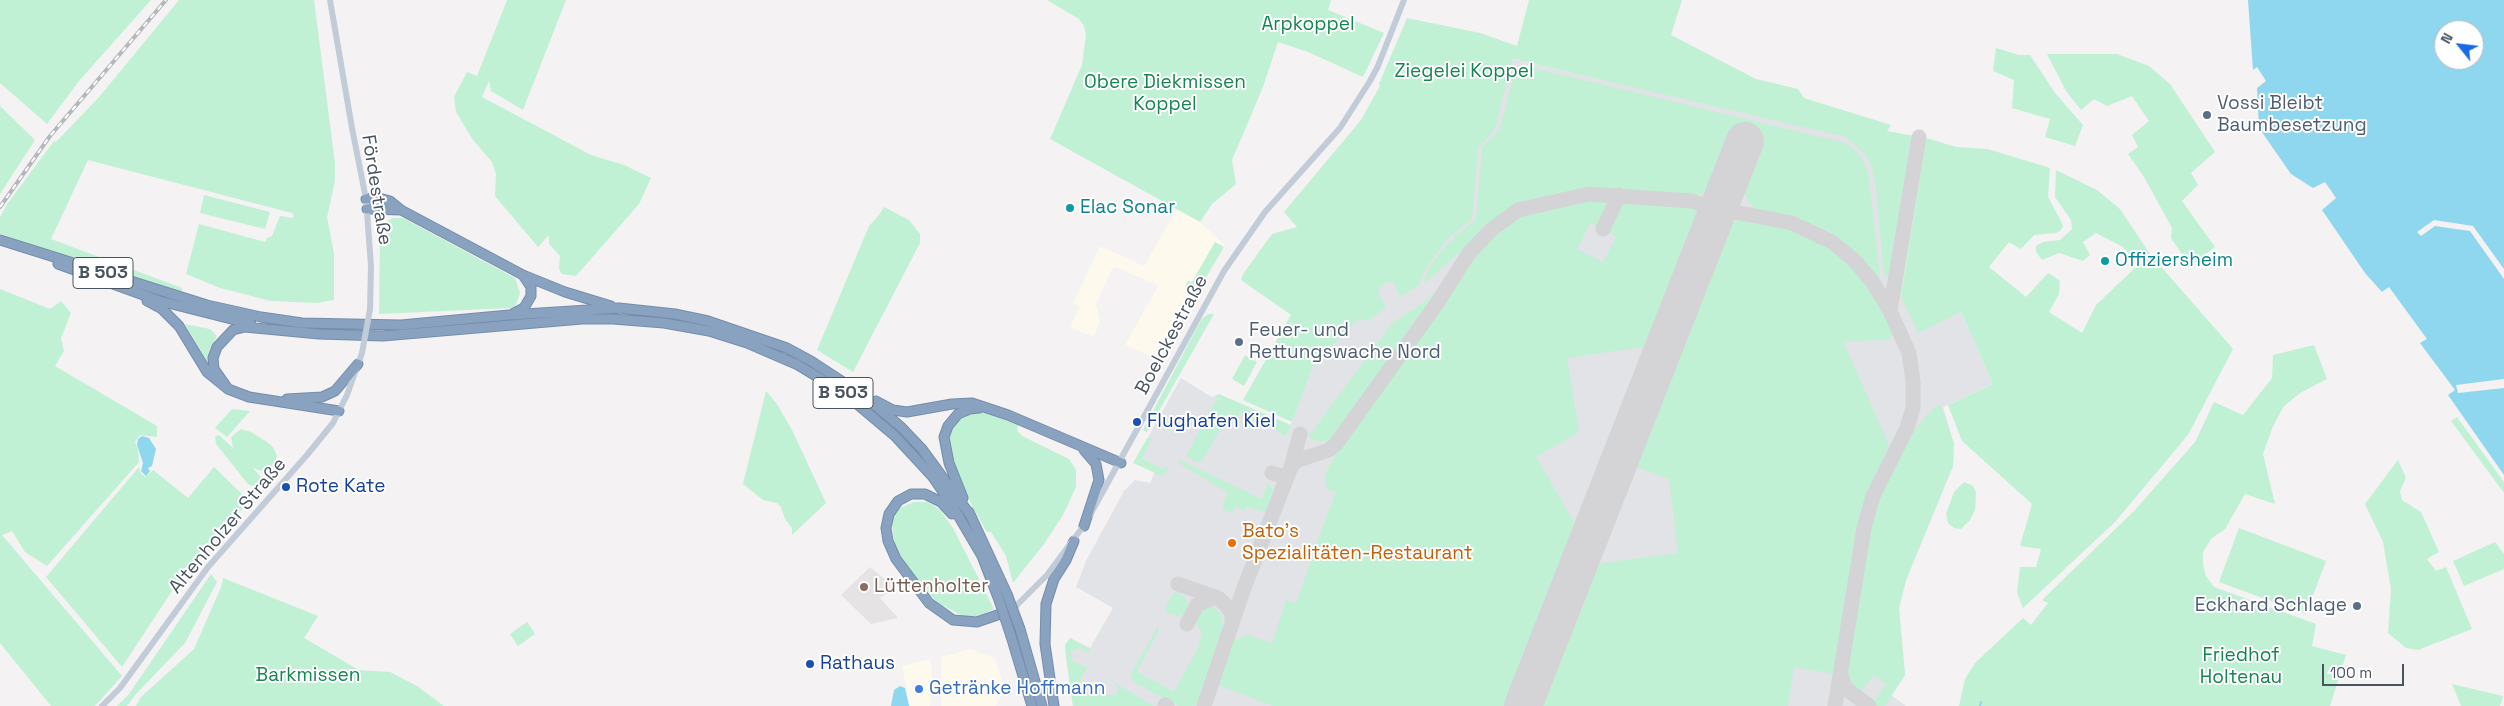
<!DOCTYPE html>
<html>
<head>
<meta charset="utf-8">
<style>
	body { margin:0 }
	#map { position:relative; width:2504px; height:706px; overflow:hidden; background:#f4f2f2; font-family:"Space Grotesk",sans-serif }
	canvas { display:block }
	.north { position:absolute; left:2434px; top:20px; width:50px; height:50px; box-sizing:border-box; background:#fff; border:1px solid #b6bbbf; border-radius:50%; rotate:299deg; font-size:14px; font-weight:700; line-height:20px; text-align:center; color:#495460 }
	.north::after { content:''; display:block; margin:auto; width:18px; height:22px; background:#176be9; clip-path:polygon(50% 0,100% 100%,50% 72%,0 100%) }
	.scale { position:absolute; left:2322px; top:664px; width:82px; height:22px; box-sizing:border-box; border:2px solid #495460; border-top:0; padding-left:6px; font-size:15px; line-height:18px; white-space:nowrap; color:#495460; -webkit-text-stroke:4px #fff; paint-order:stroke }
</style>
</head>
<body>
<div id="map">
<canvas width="2504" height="706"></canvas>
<div class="north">N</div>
<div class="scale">100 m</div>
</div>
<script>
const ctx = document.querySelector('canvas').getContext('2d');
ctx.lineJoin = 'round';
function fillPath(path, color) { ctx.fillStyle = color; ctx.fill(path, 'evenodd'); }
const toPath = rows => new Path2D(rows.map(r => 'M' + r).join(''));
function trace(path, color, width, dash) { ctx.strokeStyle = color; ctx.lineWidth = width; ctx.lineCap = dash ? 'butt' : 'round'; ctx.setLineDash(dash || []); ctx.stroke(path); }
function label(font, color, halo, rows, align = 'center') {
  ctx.font = font + ' "Space Grotesk",sans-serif'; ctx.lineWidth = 4; ctx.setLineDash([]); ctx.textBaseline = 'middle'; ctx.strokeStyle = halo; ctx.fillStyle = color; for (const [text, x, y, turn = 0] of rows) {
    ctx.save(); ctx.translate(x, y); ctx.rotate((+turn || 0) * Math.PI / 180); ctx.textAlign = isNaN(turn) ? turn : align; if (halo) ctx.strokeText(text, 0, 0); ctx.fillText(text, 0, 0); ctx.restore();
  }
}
fillPath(toPath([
	[1177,209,1200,222,1225,245,1157,359,1125,345,1158,286,1116,267,1112,269,1096,304,1100,321,1094,337,1070,327,1080,307,1073,303,1100,246,1144,266],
	[970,649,995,658,1005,689,996,706,941,706,941,657],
	[930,659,932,669,930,706,910,706,902,666]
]), '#fdf9ed');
fillPath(toPath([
	[870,567,896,588,880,598,898,618,871,624,841,595]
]), '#e5e3e4');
fillPath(toPath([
	[1512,59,1652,91,1926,138,1901,296,1961,312,1993,384,1943,407,1954,444,1953,466,1906,580,1899,608,1905,675,1891,695,1906,706,1073,706,1066,657,1070,638,1090,648,1113,608,1076,587,1086,561,1124,491,1135,480,1150,483,1157,467,1142,458,1141,450,1181,378,1210,396,1240,408,1286,437,1326,333]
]), '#e1e3e6');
fillPath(toPath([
	[0,0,151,0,79,81,47,124,0,83],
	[179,0,314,0,335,163,335,181,327,217,334,253,334,300,317,303,271,301,220,288,186,274,199,224,265,242,267,238,272,236,280,216,292,218,294,216,292,213,88,160,51,239,182,288,181,294,46,251,0,234,0,217,8,203,54,141,56,142,100,96],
	[507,0,566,0,523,110,491,91,489,81,482,97,591,155,624,165,651,178,639,204,576,276,562,274,559,269,560,256,549,244,549,235,538,247,495,196,496,174,492,162,473,140,456,112,454,97,467,72,477,76],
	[1047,0,1331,0,1328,10,1384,33,1363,77,1308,52,1278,42,1263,87,1232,160,1236,184,1212,204,1200,222,1050,139,1082,65,1086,35,1084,26,1079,19],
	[1529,0,1682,0,1671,35,1756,79,1798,89,1804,98,1891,125,1887,131,1913,136,1891,272,1884,277,1876,186,1871,164,1864,153,1846,137,1513,59,1495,129,1478,149,1472,219,1448,238,1426,268,1419,285,1400,297,1394,283,1388,282,1381,286,1378,293,1386,307,1370,319,1364,321,1358,319,1314,364,1292,422,1243,400,1291,315,1241,280,1243,274,1272,234,1297,227,1284,212,1361,120,1380,86,1379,84,1407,18,1480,33,1517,46],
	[1996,48,2019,55,2030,55,2055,93,2083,125,2075,146,2045,137,2050,119,2012,108,2014,80,1993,71],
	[2047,54,2117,54,2149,66,2170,84,2215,152,2191,173,2198,185,2182,201,2215,247,2190,266,2171,238,2172,228,2144,177,2128,154,2138,147,2132,135,2149,121,2132,96,2107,106,2094,99,2081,110,2066,91],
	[1521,65,1846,143,1857,152,1864,162,1869,178,1880,278,1874,275,1847,248,1820,230,1790,217,1758,210,1749,203,1743,188,1759,144,1732,133,1713,181,1702,194,1690,196,1620,189,1588,189,1524,202,1500,216,1424,284,1428,269,1440,253,1455,236,1476,220,1482,148,1500,129,1515,70],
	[0,106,35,140,0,194],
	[1926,138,1956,147,1988,149,2050,168,2048,197,2061,221,2063,226,2060,231,2056,233,2034,235,2021,249,2009,242,1989,267,2026,297,2048,273,2060,281,2059,294,2049,312,2082,333,2096,305,2138,265,2123,247,2096,233,2083,242,2090,255,2083,261,2059,253,2042,260,2036,252,2036,246,2043,242,2060,240,2072,229,2071,220,2055,197,2056,170,2097,190,2120,209,2150,254,2233,349,2188,435,2115,522,2023,608,2017,593,2020,567,2036,567,2041,549,2020,546,2032,504,1962,441,1948,405,1993,384,1961,312,1918,333,1901,296],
	[204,195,270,212,265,229,200,213],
	[1609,199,1612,203,1600,228,1590,223,1577,249,1603,262,1617,236,1606,231,1616,210,1624,200,1691,206,1700,215,1649,346,1567,358,1579,432,1536,457,1577,527,1507,706,1273,706,1218,685,1233,641,1247,635,1272,643,1286,600,1296,603,1311,561,1301,557,1307,542,1316,545,1336,492,1327,489,1325,475,1333,459,1452,293,1473,256,1509,222,1521,214,1575,201],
	[884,207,909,220,920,234,920,243,853,372,817,350,869,226,879,215],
	[393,218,403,218,515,278,520,293,516,305,510,308,379,314,380,235,386,222],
	[1740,219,1789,227,1824,243,1839,254,1860,273,1873,291,1894,333,1888,340,1843,341,1889,445,1872,483,1858,531,1835,674,1794,667,1788,706,1540,706,1596,564,1678,553,1669,479,1634,466,1728,226],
	[1215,242,1224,247,1198,291,1185,286,1188,281,1192,282],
	[0,289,50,309,61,301,71,313,61,338,64,351,55,366,157,426,157,437,140,435,135,442,138,450,139,462,47,566,25,552,12,531,2,535,122,676,95,706,51,706,0,643],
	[1434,293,1436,294,1331,439,1324,442,1313,440,1308,433,1312,432,1392,323,1423,303],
	[1208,314,1214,314,1147,432,1143,430,1201,320],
	[185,324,210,329,217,336,210,348,209,365],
	[2314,345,2327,379,2300,393,2284,406,2273,426,2263,454,2275,504,2245,494,2225,529,2212,538,2203,552,2203,564,2206,576,2214,587,2316,624,2312,646,2346,655,2330,706,1959,706,1965,679,1975,663,2023,618,2031,625,2048,603,2042,600,2135,510,2195,442,2214,402,2243,415,2272,378,2273,355],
	[1245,355,1257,362,1244,386,1232,379],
	[766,391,777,404,792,430,826,503,792,535,792,528,785,519,781,507,777,503,763,500,743,484],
	[1219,394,1291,425,1286,437,1258,419,1255,420,1240,412,1238,417,1229,412,1203,460,1196,462,1186,456,1216,400,1220,402,1220,400,1213,397],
	[1941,405,1954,444,1953,466,1906,580,1899,608,1905,675,1885,706,1877,706,1868,699,1870,697,1875,700,1886,684,1874,675,1862,690,1864,692,1862,695,1853,687,1847,673,1873,518,1882,488,1900,452,1912,433,1934,407],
	[232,409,250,411,227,437,215,428],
	[978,410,989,412,1018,424,1017,430,1022,436,1069,459,1076,470,1076,487,1063,515,1044,544,1013,583,1006,556,991,532,987,532,969,500,949,455,949,431,961,415],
	[2457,417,2504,482,2504,493,2451,421],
	[241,429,251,432,267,442,273,447,277,456,275,462,270,468,261,471,253,468,263,480,253,486,248,484,216,444,215,436,219,435,233,448,231,437],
	[1148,437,1152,439,1142,458,1164,470,1166,466,1168,469,1162,476,1133,463],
	[1180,460,1262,499,1268,483,1270,484,1273,491,1265,512,1246,507,1244,511,1236,506,1233,513,1223,510,1223,503,1228,493,1177,462],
	[2398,460,2406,478,2400,491,2402,500,2421,512,2439,552,2427,559,2436,571,2446,567,2472,629,2418,650,2406,648,2388,633,2391,589,2383,542,2365,504],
	[139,467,140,472,145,477,153,470,188,498,214,467,244,496,243,508,174,588,122,667,46,577],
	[1964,482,1973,486,1976,492,1975,510,1970,520,1961,529,1954,528,1948,523,1946,514,1954,492],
	[914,502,928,502,939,509,953,528,994,609,978,616,963,616,938,603,916,580,894,546,892,519,898,509],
	[2239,528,2326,561,2306,614,2219,582],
	[2495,542,2504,554,2504,569,2464,586,2453,561],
	[211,574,217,582,185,643,136,694,127,706,117,706,129,694],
	[223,578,318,616,304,638,359,670,390,672,417,686,444,706,136,706,141,697,194,649,222,585],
	[1177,592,1184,596,1189,605,1184,614,1178,616,1167,613,1165,608,1173,594],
	[1209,606,1214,607,1222,616,1223,631,1199,701,1195,706,1178,706,1144,688,1149,678,1174,692,1198,648,1202,632,1197,626,1197,618,1203,608],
	[527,622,535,634,518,646,510,634],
	[1158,626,1159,630,1137,671,1148,678,1143,687,1134,682,1131,674],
	[1070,638,1090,649,1088,653,1078,647,1075,651,1072,650,1069,653,1073,656,1071,660,1087,668,1079,681,1076,694,1115,695,1119,689,1112,681,1153,706,1073,706,1066,656,1065,645],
	[2452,684,2503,696,2500,706,2461,706]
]), '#c1f1d5');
fillPath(toPath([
	[2248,0,2504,0,2504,475,2448,395,2455,390,2420,343,2427,339,2389,287,2382,292,2365,273,2322,210,2336,198,2325,182,2313,188,2291,174,2259,128,2257,88,2266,81,2257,67,2253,70],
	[2444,30,2474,30,2474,60,2444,60],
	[142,436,149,438,156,449,152,466,148,468,150,471,146,476,141,471,143,463,137,445,138,439],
	[900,686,905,688,909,706,891,706,894,690]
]), '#8ed7ee');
fillPath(toPath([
	[2434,220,2473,226,2504,269,2504,279,2470,231,2435,226,2421,236,2417,232],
	[2504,379,2504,388,2458,393,2456,385]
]), '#f4f2f2');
trace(toPath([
	[1980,706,1981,702]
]), '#8ed7ee', 2);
trace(toPath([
	[1603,229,1619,195],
	[1711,229,1723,215,1735,212,1792,223,1832,242,1854,260,1872,281,1890,311,1909,353,1913,381,1913,408,1907,428,1873,496,1864,528,1835,706],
	[1890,311,1919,137],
	[1291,467,1296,461,1329,450,1336,444,1438,302,1469,253,1491,230,1518,210,1589,194,1692,201,1701,204,1710,211,1712,218,1711,229],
	[1272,473,1287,478],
	[1178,584,1218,598],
	[1187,624,1197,605,1212,598,1218,598,1226,605,1232,614,1232,623],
	[1841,675,1845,688,1869,706],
	[1165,705,1167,706],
	[1204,706,1244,588,1291,467,1300,434]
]), '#d4d4d7', 15);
trace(toPath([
	[1523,706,1745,141]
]), '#d4d4d7', 38);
const highway = toPath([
	[366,199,375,197,390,201,401,210,523,275,565,292,611,306],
	[367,209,401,210],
	[0,240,207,305,261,317,302,323,401,325,509,315,619,308,675,314,708,321,787,348,811,361,863,395,901,427,922,449,971,516],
	[58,264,160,301,251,324],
	[147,301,162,309,179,326,207,372,228,389,249,397,339,411],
	[514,313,524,308,531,296,531,287,523,275],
	[228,389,214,369,213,358,217,347,233,330,245,327,319,334,383,336,582,319,613,319,664,323,709,331,747,343,798,365,844,393,895,436,932,476,952,505,982,556,999,600],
	[287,399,322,397,335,391,358,364],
	[876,401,893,410,907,412,952,404,972,403,1008,415,1121,463],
	[963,498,949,463,944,437,948,426,958,414,970,409,979,408],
	[969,512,1007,594],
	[952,514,941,502,925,494,911,494,898,501,889,514,886,528,888,541,896,559,929,603,953,620,977,622,1009,611],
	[1084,526,1099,480,1096,464,1084,450],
	[1020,629,1042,706],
	[1011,636,1032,706],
	[1054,706,1045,644,1046,604,1054,579,1066,560,1074,541]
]);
trace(highway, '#748dac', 11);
trace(toPath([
	[330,0,352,128,366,199,371,266,370,309],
	[1090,515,1224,271,1265,212,1340,128,1370,81,1378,66,1404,0],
	[1012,610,1047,575,1085,524],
	[102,706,120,688,208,567,307,455,333,423,347,395,362,353]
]), '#c2ccd8', 6);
trace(highway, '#89a2c0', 9);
const rail = toPath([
	[0,207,50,136,166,0]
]);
trace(rail, '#b4b7bc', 4);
trace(rail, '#fff', 2, [5.5]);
const highwayBridge = toPath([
	[1007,594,1020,629],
	[999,600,1011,636]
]);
trace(highwayBridge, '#748dac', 11, []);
trace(toPath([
	[362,353,370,309]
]), '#c2ccd8', 6);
trace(highwayBridge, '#89a2c0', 9);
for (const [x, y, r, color] of [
	[2207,115,5,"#5c6f8a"],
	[1070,208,5,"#0f9aa8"],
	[2105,261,5,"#0f9aa8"],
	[1239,342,5,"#5c6f8a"],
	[1137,422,5,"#1a4fb4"],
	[286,487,5,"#1a4fb4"],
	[1232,543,5,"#e8710a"],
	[864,587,5,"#8d6e63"],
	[2357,606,5,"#5c6f8a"],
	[810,664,5,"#1a4fb4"],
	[919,689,5,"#3f7fe0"]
]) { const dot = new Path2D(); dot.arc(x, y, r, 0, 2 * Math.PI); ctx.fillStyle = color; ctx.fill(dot); trace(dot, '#fff', 2); }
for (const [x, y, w] of [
	[103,273,60],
	[843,393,60]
]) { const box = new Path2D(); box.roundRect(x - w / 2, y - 15.5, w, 31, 4); ctx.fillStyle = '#fff'; ctx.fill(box); trace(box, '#495460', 1); }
label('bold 18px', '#495460', null, [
	["B 503",103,273],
	["B 503",843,393]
]);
label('19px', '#168551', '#fff', [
	["Arpkoppel",1308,25],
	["Ziegelei Koppel",1464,72],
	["Obere Diekmissen",1165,83],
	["Koppel",1165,105],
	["Friedhof",2241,656],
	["Holtenau",2241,678],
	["Barkmissen",308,676]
]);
label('19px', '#4e5e75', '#fff', [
	["Vossi Bleibt",2217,104],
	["Baumbesetzung",2217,126],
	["Feuer- und",1249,331],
	["Rettungswache Nord",1249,353],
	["Eckhard Schlage",2347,606,"right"]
], 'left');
label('19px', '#495460', '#fff', [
	["Fördestraße",376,190,81],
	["Boelckestraße",1172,335,-62],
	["Altenholzer Straße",228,526,-50]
]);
label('19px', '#0d838f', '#fff', [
	["Elac Sonar",1080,208],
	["Offiziersheim",2115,261]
], 'left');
label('19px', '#164399', '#fff', [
	["Flughafen Kiel",1147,422],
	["Rote Kate",296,487],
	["Rathaus",820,664]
], 'left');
label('19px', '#c56008', '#fff', [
	["Bato's",1242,532],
	["Spezialitäten-Restaurant",1242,554]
], 'left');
label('19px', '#785e54', '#fff', [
	["Lüttenholter",874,587]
], 'left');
label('19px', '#366cbe', '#fff', [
	["Getränke Hoffmann",929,689]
], 'left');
</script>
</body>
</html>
